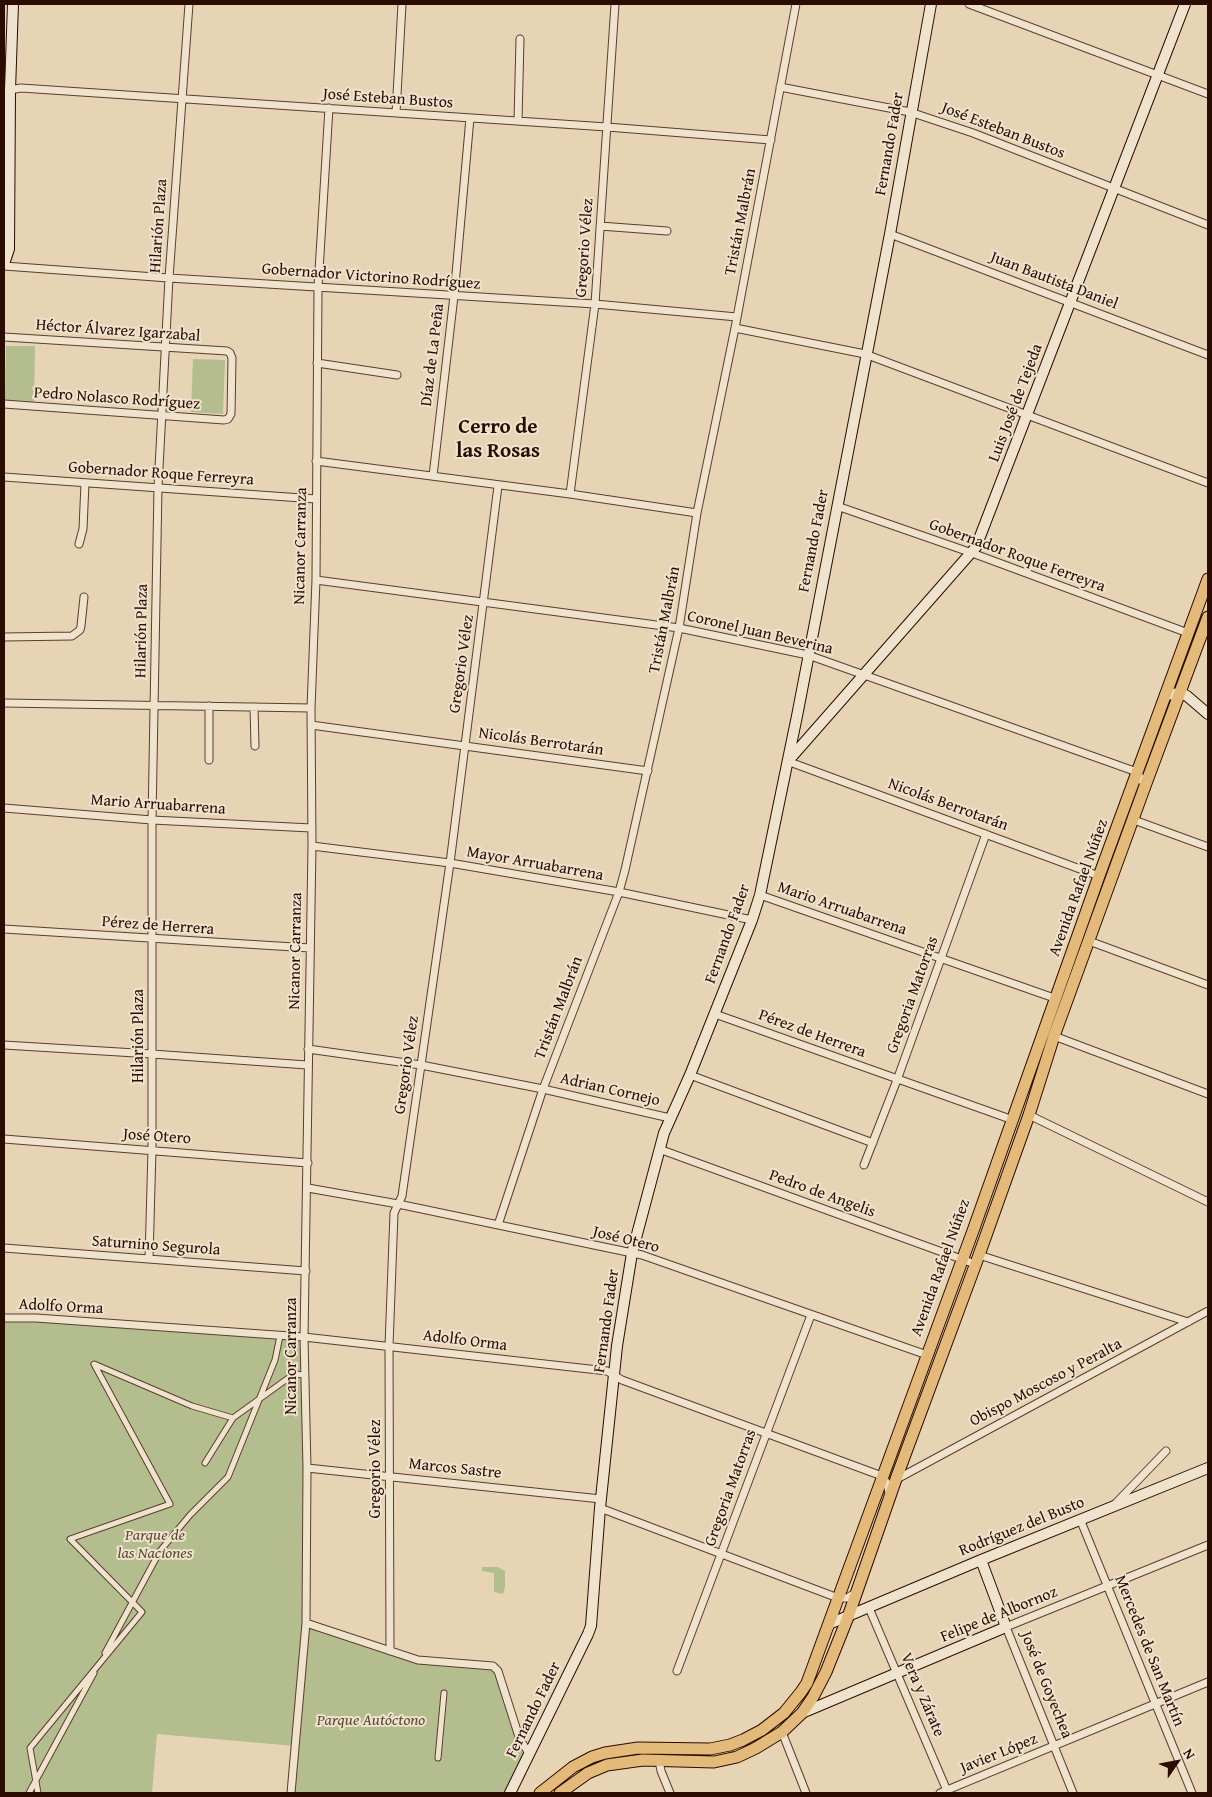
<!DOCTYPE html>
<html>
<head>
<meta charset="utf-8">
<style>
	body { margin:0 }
	#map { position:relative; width:1212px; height:1797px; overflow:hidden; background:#e6d4b4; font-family:"Gentium Book Plus",serif }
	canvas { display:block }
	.frame { position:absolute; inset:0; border:5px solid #2b0c00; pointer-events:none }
	.north { position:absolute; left:1152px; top:1737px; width:50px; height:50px; -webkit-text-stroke:4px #efe3ce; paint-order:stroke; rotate:57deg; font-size:14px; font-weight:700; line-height:20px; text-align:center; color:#2b0c00 }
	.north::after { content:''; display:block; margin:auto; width:18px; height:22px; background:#2b0c00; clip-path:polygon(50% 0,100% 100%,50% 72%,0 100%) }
</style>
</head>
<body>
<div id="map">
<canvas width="1212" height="1797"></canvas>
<div class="frame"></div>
<div class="north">N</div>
</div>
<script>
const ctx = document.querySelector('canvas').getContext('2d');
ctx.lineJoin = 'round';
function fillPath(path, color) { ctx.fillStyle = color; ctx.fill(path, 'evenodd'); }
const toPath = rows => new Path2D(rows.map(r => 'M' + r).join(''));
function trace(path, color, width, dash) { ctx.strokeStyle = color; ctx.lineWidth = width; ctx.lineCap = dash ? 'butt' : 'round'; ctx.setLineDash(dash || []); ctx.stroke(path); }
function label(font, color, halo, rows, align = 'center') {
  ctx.font = font + ' "Gentium Book Plus",serif'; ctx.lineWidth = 4; ctx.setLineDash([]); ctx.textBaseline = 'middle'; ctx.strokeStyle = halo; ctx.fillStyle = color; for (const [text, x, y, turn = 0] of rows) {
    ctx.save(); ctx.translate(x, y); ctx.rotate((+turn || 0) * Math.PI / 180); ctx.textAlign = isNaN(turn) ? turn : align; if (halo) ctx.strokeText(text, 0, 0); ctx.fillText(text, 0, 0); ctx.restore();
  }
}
fillPath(toPath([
	[6,346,35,346,34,402,5,401],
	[193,359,225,360,223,414,191,412],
	[4,1318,304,1337,306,1623,418,1660,498,1671,520,1740,529,1753,510,1793,291,1793,295,1746,157,1734,152,1793,4,1793],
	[482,1567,498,1567,505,1571,505,1587,503,1594,494,1592,494,1573,482,1571]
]), '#b4bd8e');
const pedestrian = toPath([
	[205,1463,233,1418,294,1374,305,1375],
	[105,1653,160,1551,190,1515,228,1477,275,1360,280,1336],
	[438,1758,444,1693],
	[29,1793,94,1673],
	[38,1793,30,1748,142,1612,70,1539,170,1504,94,1364,192,1406,233,1418]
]);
const minor = toPath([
	[969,4,1208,94],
	[780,87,910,112,973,133,1208,225],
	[4,91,21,88,607,127,771,140],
	[396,113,402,4],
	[518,121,520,39],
	[600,226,667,231],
	[890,234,1208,355],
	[4,266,169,278,595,304,737,317],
	[735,328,865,354,1208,483],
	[4,337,227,351,230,353,232,358,231,414,228,419,224,420,4,404],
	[317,363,397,375],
	[316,461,570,494,697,513],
	[433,476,454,296,470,118],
	[4,477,316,499],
	[570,494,595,304,615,4],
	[837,506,972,553,1188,633],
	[79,544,83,529,85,483],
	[316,580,679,628,808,655,1137,772,1145,786],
	[4,637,72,636,80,630,81,626,84,597],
	[4,703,311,708],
	[254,707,255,746],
	[311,725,648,771],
	[209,760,209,706],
	[787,761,1099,876],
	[4,808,152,820,311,828],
	[1134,820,1208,847],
	[312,846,450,863,619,892,752,920],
	[760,895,1057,999],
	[4,929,310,948],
	[1089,941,1208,985],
	[715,1014,1013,1120],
	[1054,1036,1208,1094],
	[4,1045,152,1054,307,1065],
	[308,1049,421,1065,543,1089,670,1118],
	[690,1075,873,1143],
	[1029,1115,1208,1202],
	[4,1139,308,1163],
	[659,1149,975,1264],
	[864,1165,897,1080,986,834],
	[308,1188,398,1204,642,1255,927,1355],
	[498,1225,543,1089,619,892,625,870,679,628,697,513,735,328,796,4],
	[4,1248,306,1271],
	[979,1255,1188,1322],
	[149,1259,152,1149,152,820,158,487,169,278,189,4],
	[4,1318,36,1318,304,1337,607,1371,622,1380,882,1476,887,1483,889,1493],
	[307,1468,601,1499],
	[897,1479,1208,1311],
	[1116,1503,1166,1451],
	[600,1508,838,1598,847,1598,855,1593],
	[1080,1519,1192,1793],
	[869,1608,948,1793],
	[306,1623,418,1660,493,1666,498,1671,520,1740,529,1753],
	[390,1651,389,1346,394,1213,402,1196,421,1065,450,863,498,486],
	[677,1671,811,1315],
	[782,1732,806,1793],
	[659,1760,661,1771,670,1793],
	[291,1793,306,1623,307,1468,304,1337,312,846,311,708,316,580,318,287,329,108],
	[940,1793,1208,1682],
	[1073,1793,1006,1627,1208,1545]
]);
const secondary = toPath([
	[4,264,9,249,10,90,13,4],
	[1165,695,1181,693,1187,696,1208,714],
	[788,761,976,547,1185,4],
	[829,1624,981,1560,1208,1468],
	[802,1713,1006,1627,981,1560],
	[510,1793,588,1634,591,1626,600,1508,617,1346,632,1253,664,1133,690,1075,752,920,760,895,797,716,890,234,931,4]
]);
const primary = toPath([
	[540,1793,573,1767,592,1757,605,1753,638,1748,710,1749,730,1745,743,1740,762,1730,784,1713,801,1692,807,1683,974,1228,1099,876,1208,579],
	[560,1793,588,1773,607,1765,643,1760,714,1762,737,1757,756,1748,782,1732,802,1713,813,1697,826,1672,848,1617,896,1479,979,1255,1029,1115,1054,1036,1145,786,1208,617]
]);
trace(pedestrian, '#5a3e2d', 7);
trace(minor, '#5a3e2d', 9);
trace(secondary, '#2b0c00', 12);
trace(primary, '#2b0c00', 13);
trace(pedestrian, '#efe3ce', 5);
trace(minor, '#efe3ce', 7);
trace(secondary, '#efe3ce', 10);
trace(primary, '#e3ba7a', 11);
label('16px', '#2b0c00', '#efe3ce', [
	["José Esteban Bustos",388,99,4],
	["José Esteban Bustos",1003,131,21],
	["Fernando Fader",890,144,-80],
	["Tristán Malbrán",741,222,-79],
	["Hilarión Plaza",159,226,-86],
	["Gregorio Vélez",585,248,-86],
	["Gobernador Victorino Rodríguez",371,277,4],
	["Juan Bautista Daniel",1054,281,21],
	["Héctor Álvarez Igarzabal",118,331,4],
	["Díaz de La Peña",433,355,-83],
	["Pedro Nolasco Rodríguez",117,399,4],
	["Luis José de Tejeda",1016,403,-69],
	["Gobernador Roque Ferreyra",161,474,4],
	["Fernando Fader",814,541,-79],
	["Nicanor Carranza",301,546,-89],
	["Gobernador Roque Ferreyra",1017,556,20],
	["Tristán Malbrán",665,620,-79],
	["Hilarión Plaza",142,631,-89],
	["Coronel Juan Beverina",760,633,13],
	["Gregorio Vélez",462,664,-82],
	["Nicolás Berrotarán",541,742,8],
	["Mario Arruabarrena",158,805,4],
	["Nicolás Berrotarán",948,805,20],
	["Mayor Arruabarrena",535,864,10],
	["Avenida Rafael Núñez",1079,888,-70],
	["Mario Arruabarrena",842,909,19],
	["Pérez de Herrera",158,926,4],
	["Fernando Fader",728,934,-70],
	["Nicanor Carranza",296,951,-89],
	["Gregoria Matorras",913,995,-70],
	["Tristán Malbrán",559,1008,-69],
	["Pérez de Herrera",812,1034,20],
	["Hilarión Plaza",139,1036,-90],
	["Gregorio Vélez",407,1065,-82],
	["Adrian Cornejo",610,1090,13],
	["José Otero",157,1137,4],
	["Pedro de Angelis",822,1194,20],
	["José Otero",626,1240,14],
	["Saturnino Segurola",156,1246,4],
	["Avenida Rafael Núñez",941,1268,-70],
	["Adolfo Orma",61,1307,3],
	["Fernando Fader",607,1321,-82],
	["Adolfo Orma",465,1341,7],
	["Nicanor Carranza",292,1356,-90],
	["Obispo Moscoso y Peralta",1046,1383,-28],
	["Gregorio Vélez",376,1469,-90],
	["Marcos Sastre",455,1469,6],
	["Gregoria Matorras",731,1488,-70],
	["Rodríguez del Busto",1022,1527,-22],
	["Felipe de Albornoz",999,1615,-22],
	["Mercedes de San Martín",1149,1651,68],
	["José de Goyechea",1046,1685,68],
	["Vera y Zárate",922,1695,67],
	["Fernando Fader",534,1710,-64],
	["Javier López",999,1754,-22]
]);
label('italic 16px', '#5b4a32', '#efe3ce', [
	["Parque de",155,1536],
	["las Naciones",155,1554],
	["Parque Autóctono",371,1721]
]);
label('bold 21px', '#2b0c00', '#efe3ce', [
	["Cerro de",498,428],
	["las Rosas",498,452]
]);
</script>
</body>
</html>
